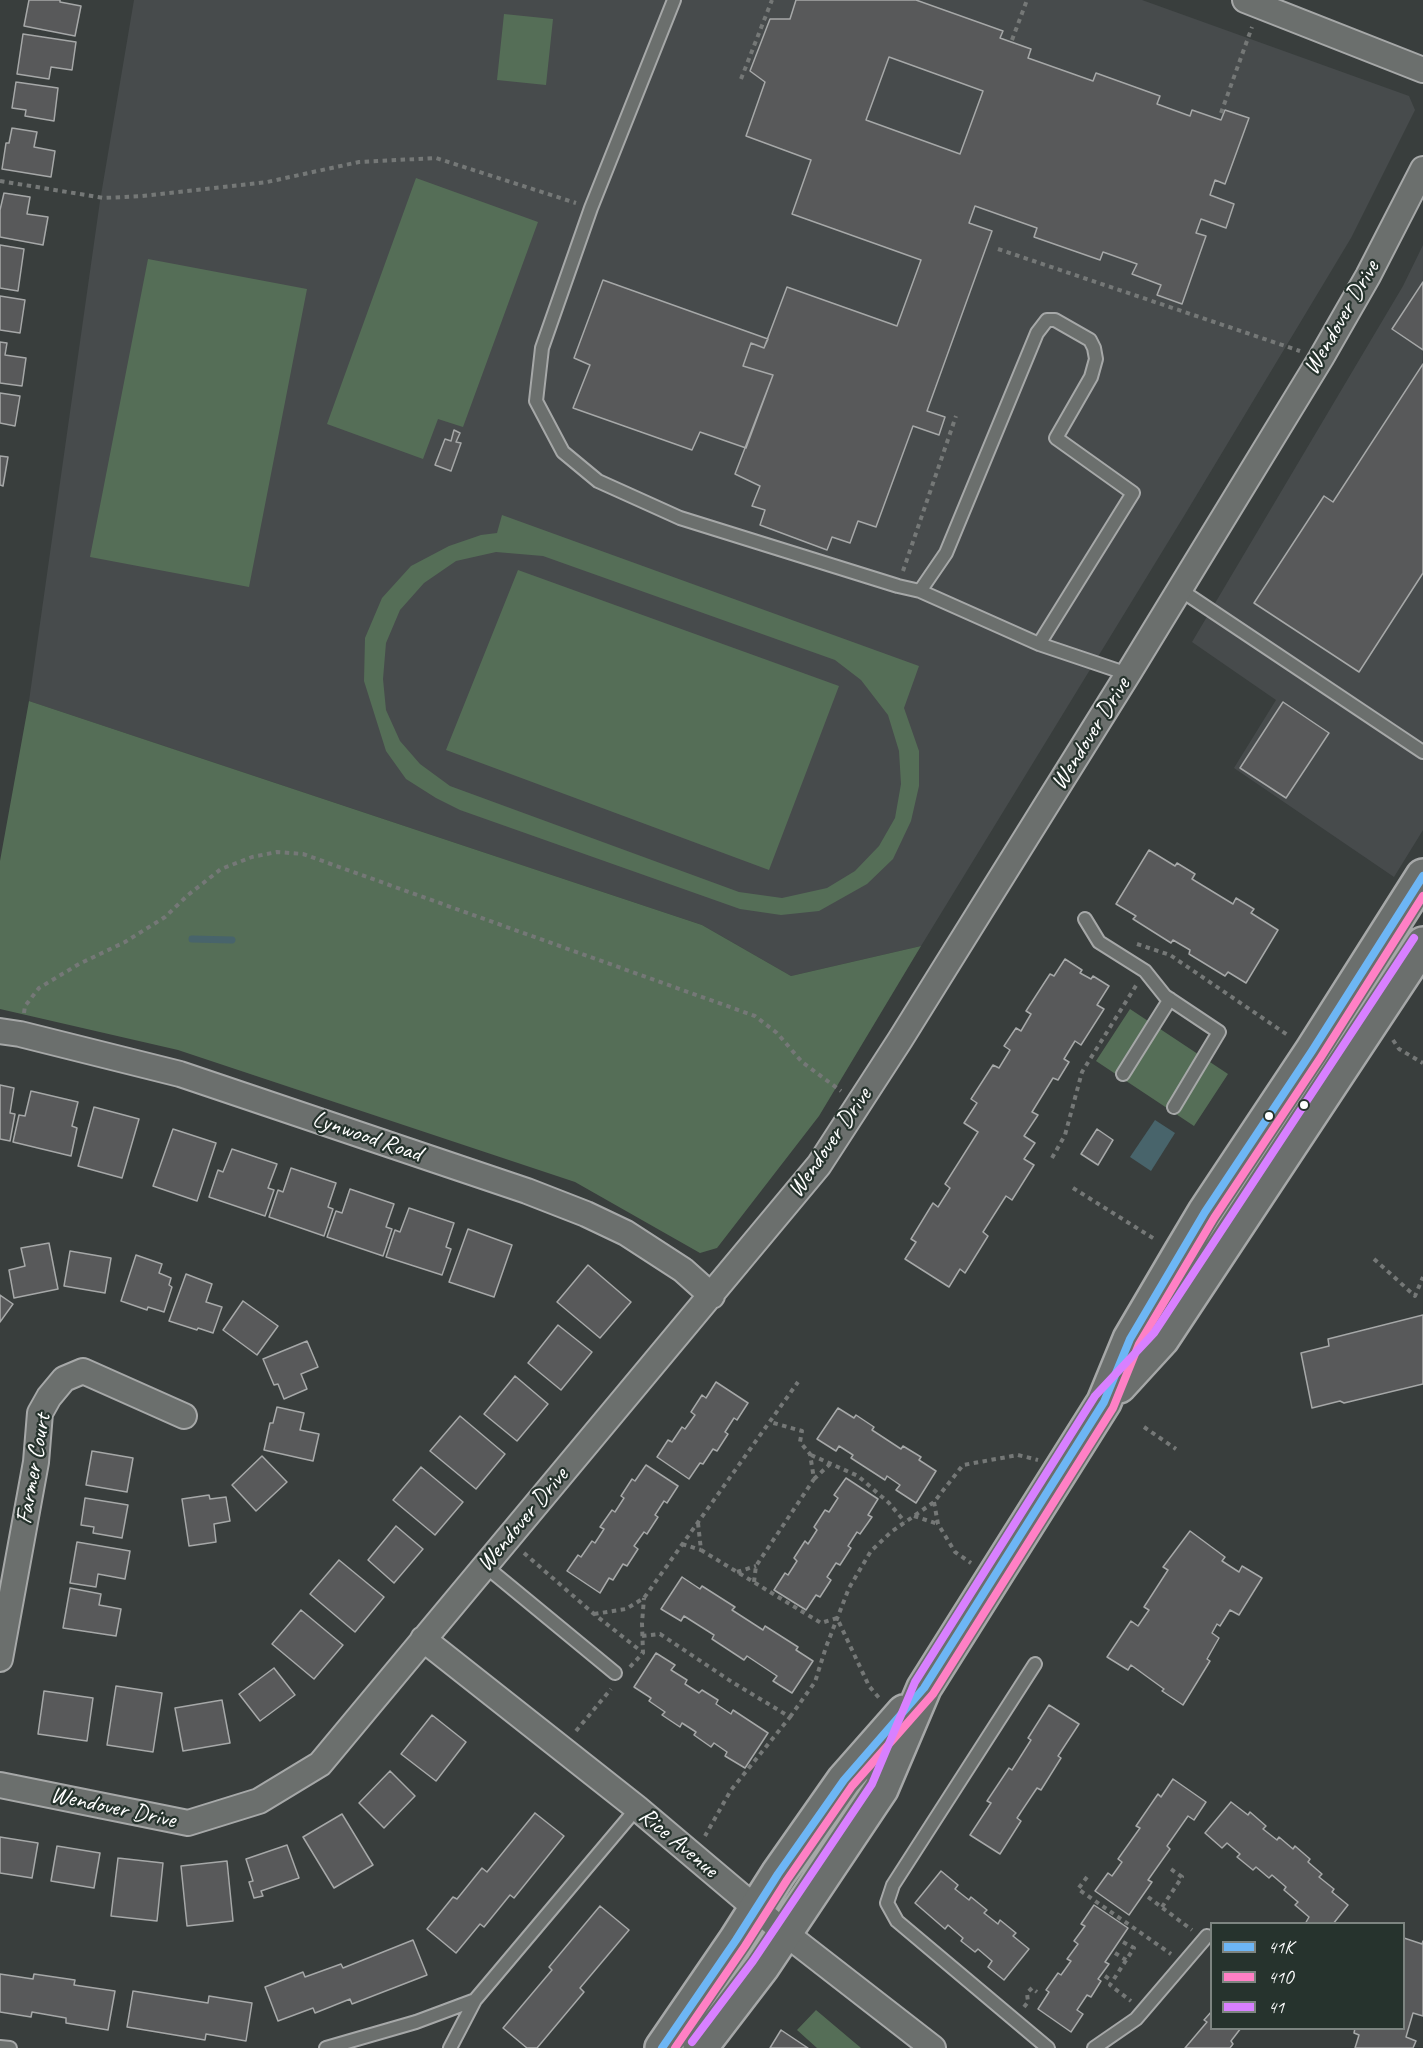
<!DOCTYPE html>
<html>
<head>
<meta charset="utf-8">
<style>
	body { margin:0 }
	#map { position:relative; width:1423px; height:2048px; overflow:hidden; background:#393e3d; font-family:Caveat,sans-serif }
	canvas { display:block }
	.legend { position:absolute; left:1210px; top:1922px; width:195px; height:108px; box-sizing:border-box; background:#26332d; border:2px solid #7d8581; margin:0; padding:8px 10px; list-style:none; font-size:18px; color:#fff }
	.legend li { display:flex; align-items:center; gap:12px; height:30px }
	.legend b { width:30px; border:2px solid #7d8581 }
</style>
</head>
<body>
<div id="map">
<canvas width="1423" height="2048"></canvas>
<ul class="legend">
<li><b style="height:8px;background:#6db6f5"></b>41K</li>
<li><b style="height:8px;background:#ff80c5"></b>41O</li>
<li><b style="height:8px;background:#d880ff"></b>41</li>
</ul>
</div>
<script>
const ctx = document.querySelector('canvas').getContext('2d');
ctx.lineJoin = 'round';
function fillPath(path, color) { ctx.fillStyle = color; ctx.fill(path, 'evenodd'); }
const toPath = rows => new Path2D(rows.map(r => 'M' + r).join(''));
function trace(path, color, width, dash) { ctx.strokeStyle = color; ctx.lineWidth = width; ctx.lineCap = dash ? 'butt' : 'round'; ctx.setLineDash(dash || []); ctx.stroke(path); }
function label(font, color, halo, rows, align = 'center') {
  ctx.font = font + ' Caveat,sans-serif'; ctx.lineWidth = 4.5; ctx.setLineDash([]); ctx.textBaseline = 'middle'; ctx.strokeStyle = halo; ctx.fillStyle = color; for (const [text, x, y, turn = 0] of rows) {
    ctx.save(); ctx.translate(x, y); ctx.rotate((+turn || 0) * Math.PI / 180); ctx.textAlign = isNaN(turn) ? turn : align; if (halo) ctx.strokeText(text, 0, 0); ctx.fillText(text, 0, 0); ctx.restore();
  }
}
fillPath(toPath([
	[134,0,1142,0,1409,96,1415,110,1351,238,1184,516,921,946,791,976,702,925,29,701,100,201],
	[1423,245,1423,830,1394,877,1234,768,1276,700,1192,642,1403,286]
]), '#474b4c');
fillPath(toPath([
	[504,14,553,19,546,85,497,80],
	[416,178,538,222,463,427,438,419,423,459,327,424],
	[148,259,307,289,249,587,90,557],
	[502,515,919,666,904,708,919,751,919,786,911,821,893,859,867,884,819,911,781,915,740,909,460,810,436,798,406,779,386,751,364,681,365,638,382,598,411,566,449,546,481,535,497,533],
	[496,552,543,556,835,660,861,680,888,715,899,751,901,784,895,818,879,846,855,871,827,888,782,898,739,892,450,786,420,764,400,741,386,710,383,679,386,643,400,610,424,583,456,561],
	[518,570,839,686,769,870,446,750],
	[29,701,702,925,791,976,921,946,819,1116,717,1248,700,1253,575,1182,178,1050,0,1009,0,861],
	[1130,1009,1228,1074,1194,1126,1096,1061],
	[816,2010,861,2048,817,2048,797,2030]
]), '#556e57');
fillPath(toPath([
	[1155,1120,1175,1133,1151,1171,1130,1157]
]), '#48646b');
trace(toPath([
	[192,939,232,940]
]), '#48646b', 7);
const building = toPath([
	[29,0,60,0,60,2,81,6,75,36,24,26,29,0],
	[796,0,916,0,1003,31,1000,38,1031,49,1028,58,1093,81,1096,73,1160,96,1157,104,1190,116,1192,110,1221,120,1225,110,1249,118,1225,184,1215,180,1210,195,1234,204,1226,228,1201,219,1196,233,1206,236,1182,304,1157,295,1161,285,1132,274,1137,264,1103,252,1100,260,1034,237,1037,228,975,206,969,223,992,231,927,411,945,417,939,435,913,426,876,527,858,521,850,543,832,537,827,550,760,525,765,510,752,506,760,486,735,474,773,375,743,366,751,343,764,348,787,287,897,326,921,260,792,214,811,160,746,136,765,82,750,71,770,19,790,19,796,0],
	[889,57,983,91,960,154,866,120,889,57],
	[23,34,76,42,72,70,51,67,49,79,17,74,23,34],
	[16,82,58,88,54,121,25,116,26,110,12,108,16,82],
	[12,128,37,132,34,147,55,151,51,177,2,169,6,143,9,143,12,128],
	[4,193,30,197,27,214,48,217,43,245,0,237,0,210,4,193],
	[0,245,24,249,18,291,0,288,0,245],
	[603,280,768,339,764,348,751,343,743,366,773,375,746,448,700,432,692,450,573,408,590,365,574,358,603,280],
	[1423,282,1423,350,1392,329,1423,282],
	[0,296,25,300,20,333,0,330,0,296],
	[0,342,7,343,5,355,26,358,22,386,0,383,0,342],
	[1423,364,1423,573,1359,672,1254,603,1324,496,1333,502,1423,364],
	[0,393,20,396,15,426,0,423,0,393],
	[454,430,460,433,456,442,461,443,451,471,435,465,445,439,451,441,454,430],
	[0,456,8,457,3,486,0,485,0,456],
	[1283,702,1329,733,1286,798,1240,768,1283,702],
	[1149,850,1175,866,1177,863,1195,874,1192,879,1233,904,1236,898,1254,909,1251,913,1278,930,1246,983,1228,972,1225,976,1189,954,1190,950,1173,940,1171,943,1133,919,1136,916,1116,904,1149,850],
	[1065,959,1082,970,1080,973,1091,979,1093,976,1109,986,1097,1005,1104,1009,1081,1045,1075,1041,1064,1059,1069,1062,1058,1080,1053,1078,1032,1112,1038,1115,1024,1136,1035,1143,1024,1159,1034,1165,1012,1200,1006,1196,983,1232,988,1236,965,1273,960,1269,949,1287,905,1259,916,1242,911,1239,933,1203,938,1207,950,1188,945,1184,978,1132,964,1123,977,1103,971,1099,993,1065,999,1068,1010,1050,1004,1046,1016,1028,1021,1031,1031,1014,1026,1011,1050,974,1054,976,1065,959],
	[0,1085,14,1088,10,1113,15,1114,10,1141,0,1139,0,1085],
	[31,1091,78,1102,72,1126,77,1128,71,1156,13,1142,19,1115,25,1116,31,1091],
	[94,1107,139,1119,122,1178,78,1166,94,1107],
	[173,1129,216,1143,197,1201,153,1186,173,1129],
	[1097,1129,1113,1140,1098,1165,1081,1154,1097,1129],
	[232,1149,277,1164,268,1188,274,1190,265,1216,209,1197,218,1170,223,1172,232,1149],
	[291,1168,336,1183,328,1207,333,1209,324,1236,269,1217,278,1190,283,1192,291,1168],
	[350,1189,394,1204,386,1227,392,1229,383,1256,327,1237,336,1211,342,1213,350,1189],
	[409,1208,454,1223,446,1247,451,1249,442,1275,386,1257,395,1230,400,1232,409,1208],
	[468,1229,512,1245,494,1297,449,1282,468,1229],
	[49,1243,58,1289,14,1298,9,1270,25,1266,21,1248,49,1243],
	[70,1251,111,1258,105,1293,64,1286,70,1251],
	[136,1255,162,1264,159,1273,171,1278,169,1285,172,1287,164,1312,148,1307,147,1310,121,1301,136,1255],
	[588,1265,631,1302,600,1338,557,1302,588,1265],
	[186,1274,212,1284,206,1302,222,1307,213,1333,198,1328,197,1330,169,1321,186,1274],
	[0,1295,13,1304,0,1322,0,1295],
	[243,1301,278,1326,257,1355,223,1330,243,1301],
	[1423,1315,1423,1384,1344,1403,1340,1401,1312,1408,1301,1353,1329,1346,1328,1339,1423,1315],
	[558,1325,592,1352,561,1390,528,1363,558,1325],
	[307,1341,318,1367,301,1374,307,1389,284,1399,278,1384,274,1385,263,1359,307,1341],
	[515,1376,548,1404,517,1441,484,1414,515,1376],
	[716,1382,748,1403,737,1420,734,1418,725,1432,728,1434,717,1451,713,1449,703,1464,700,1463,689,1479,657,1457,668,1440,672,1442,682,1427,685,1429,695,1415,691,1412,702,1395,706,1398,716,1382],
	[277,1407,304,1413,300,1430,319,1434,313,1461,264,1450,270,1423,273,1423,277,1407],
	[838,1408,854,1418,856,1415,874,1427,872,1430,901,1449,903,1446,921,1457,919,1460,936,1471,916,1503,896,1490,900,1485,887,1476,885,1480,851,1458,853,1455,839,1446,836,1451,817,1439,838,1408],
	[460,1416,505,1454,476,1489,430,1451,460,1416],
	[92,1451,133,1458,127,1492,86,1485,92,1451],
	[262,1456,287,1482,256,1511,232,1485,262,1456],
	[646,1465,678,1486,667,1503,664,1501,655,1515,658,1517,647,1534,644,1532,634,1546,638,1549,627,1566,623,1564,613,1580,609,1578,600,1593,567,1571,578,1555,581,1557,592,1541,595,1543,604,1529,600,1527,612,1510,615,1512,624,1498,621,1496,632,1479,635,1481,646,1465],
	[421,1467,463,1502,435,1535,393,1500,421,1467],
	[846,1478,878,1499,868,1515,872,1517,860,1534,857,1532,848,1546,851,1548,840,1565,836,1563,827,1577,831,1580,820,1597,816,1595,806,1610,774,1590,785,1573,788,1575,797,1561,794,1558,805,1541,808,1544,817,1530,814,1527,825,1510,829,1512,838,1498,834,1495,846,1478],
	[209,1495,210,1499,226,1497,230,1521,214,1524,216,1542,189,1546,182,1499,209,1495],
	[85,1498,128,1505,122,1538,93,1533,94,1527,81,1525,85,1498],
	[396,1526,423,1549,394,1583,368,1560,396,1526],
	[1190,1531,1225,1557,1222,1561,1239,1572,1242,1566,1262,1578,1239,1615,1230,1610,1220,1626,1217,1624,1212,1633,1219,1638,1207,1659,1210,1661,1183,1705,1162,1691,1164,1689,1131,1665,1128,1670,1107,1657,1131,1621,1138,1626,1149,1610,1144,1607,1168,1570,1163,1567,1190,1531],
	[77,1542,130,1551,125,1579,98,1574,96,1587,70,1583,77,1542],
	[339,1560,384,1597,355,1632,310,1594,339,1560],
	[682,1577,700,1589,702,1586,735,1607,732,1610,763,1630,765,1626,798,1647,796,1650,813,1661,792,1693,773,1681,777,1676,747,1656,744,1660,712,1639,714,1635,684,1616,681,1621,661,1609,682,1577],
	[70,1588,101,1594,99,1605,121,1609,116,1636,63,1628,70,1588],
	[301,1610,343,1645,314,1679,272,1644,301,1610],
	[656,1653,675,1665,671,1670,687,1680,685,1684,699,1693,702,1690,718,1700,716,1704,731,1714,733,1710,768,1733,745,1768,725,1756,727,1752,714,1743,711,1747,694,1735,696,1732,682,1723,680,1727,662,1715,665,1712,649,1701,651,1698,634,1687,656,1653],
	[274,1668,295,1695,260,1721,239,1694,274,1668],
	[116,1686,162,1693,153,1752,107,1745,116,1686],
	[44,1691,93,1698,87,1741,38,1734,44,1691],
	[222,1700,230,1743,183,1751,175,1708,222,1700],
	[1049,1705,1079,1724,1058,1756,1061,1758,1041,1790,1037,1788,1017,1818,1021,1821,1000,1854,970,1835,991,1803,987,1801,1009,1768,1012,1770,1031,1740,1028,1738,1049,1705],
	[432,1715,466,1742,436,1781,401,1754,432,1715],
	[390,1771,415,1796,384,1828,359,1803,390,1771],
	[1173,1779,1206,1802,1194,1820,1188,1816,1167,1846,1170,1849,1148,1880,1152,1882,1129,1915,1095,1891,1108,1873,1112,1876,1122,1862,1118,1859,1140,1828,1136,1826,1158,1794,1161,1797,1173,1779],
	[1231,1802,1248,1815,1250,1812,1266,1826,1263,1829,1277,1840,1279,1837,1293,1849,1295,1846,1310,1859,1308,1862,1322,1874,1319,1877,1334,1889,1332,1892,1348,1905,1333,1924,1305,1924,1309,1917,1295,1905,1298,1902,1284,1890,1286,1887,1272,1875,1269,1878,1256,1867,1253,1870,1237,1857,1240,1854,1227,1843,1222,1848,1205,1833,1231,1802],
	[535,1813,564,1836,514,1898,510,1895,484,1927,480,1924,456,1953,427,1929,453,1897,457,1899,482,1868,487,1872,535,1813],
	[342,1814,373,1865,334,1888,303,1837,342,1814],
	[0,1837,38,1843,32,1878,0,1873,0,1837],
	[287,1845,299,1878,261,1891,263,1896,254,1898,249,1882,253,1881,246,1859,287,1845],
	[57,1846,100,1853,94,1888,51,1881,57,1846],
	[118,1858,163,1863,157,1921,111,1916,118,1858],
	[227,1861,233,1921,187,1926,181,1866,227,1861],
	[941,1871,958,1885,955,1889,969,1900,971,1897,987,1910,984,1913,998,1924,1000,1920,1016,1933,1013,1936,1029,1949,1004,1980,988,1967,992,1961,978,1949,975,1952,961,1941,963,1938,948,1925,945,1929,915,1903,941,1871],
	[1094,1905,1128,1928,1105,1962,1109,1964,1098,1979,1101,1981,1091,1997,1087,1995,1077,2010,1083,2014,1071,2032,1038,2009,1049,1992,1046,1990,1058,1973,1061,1975,1071,1961,1067,1959,1078,1944,1074,1941,1085,1926,1081,1924,1094,1905],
	[600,1906,629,1930,580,1988,584,1992,537,2048,527,2048,503,2028,552,1970,549,1967,600,1906],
	[1404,1938,1422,1944,1423,1941,1423,2016,1413,2013,1406,2037,1416,2041,1413,2048,1355,2048,1359,2035,1354,2033,1355,2028,1404,2028,1404,1938],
	[413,1940,427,1975,352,2004,350,1999,315,2013,313,2008,278,2021,265,1987,303,1972,305,1977,341,1964,343,1968,413,1940],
	[0,1974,33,1979,34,1974,75,1980,74,1985,115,1991,108,2030,66,2023,66,2018,32,2012,31,2017,0,2012,0,1974],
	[133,1991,208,2003,209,1996,252,2003,246,2041,206,2034,205,2040,127,2027,133,1991],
	[1212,2011,1212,2028,1241,2028,1231,2041,1233,2044,1230,2048,1185,2048,1207,2022,1204,2020,1212,2011],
	[781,2030,808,2048,770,2048,781,2030]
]);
fillPath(building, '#58595a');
trace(building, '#a6a8a8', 1.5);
const service = toPath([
	[674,0,591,208,542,348,536,401,563,452,598,481,680,518,898,586,920,591,1039,644,1128,674],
	[1179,589,1423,752],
	[920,591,946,553,1037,333,1047,320,1055,320,1090,340,1094,348,1096,359,1091,377,1056,438,1133,493,1039,644],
	[1085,919,1099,942,1145,971,1165,996,1219,1032,1174,1107],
	[1123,1074,1170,999],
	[484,1565,615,1673],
	[1035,1664,893,1885,887,1903,897,1921,1048,2048],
	[0,2047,10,2048],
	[326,2048,416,2022,475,2000,637,1808],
	[450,2048,475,2000],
	[1094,2048,1136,2019,1207,1936]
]);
const minor = toPath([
	[1245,0,1423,70],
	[0,1031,20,1034,180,1074,527,1191,586,1214,626,1233,683,1270,712,1296],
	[423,1639,637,1808,785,1933,933,2048],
	[0,1659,36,1462,40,1413,49,1397,64,1379,83,1371,184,1416],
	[0,1785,188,1823,259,1801,320,1764,819,1165,900,1040,1128,674,1321,358,1368,276,1423,169]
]);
const secondary = toPath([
	[1119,1386,1162,1339,1423,944],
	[662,2048,736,1940,778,1874,844,1780,904,1712],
	[700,2048,762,1967,881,1789,924,1688,1104,1402,1130,1339,1180,1254,1205,1212,1312,1051,1423,876]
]);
trace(service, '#a6a8a8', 16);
trace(minor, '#a6a8a8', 28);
trace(secondary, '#a6a8a8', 38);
trace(toPath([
	[1012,40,1027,0],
	[741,79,772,0],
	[1221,113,1252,27],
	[0,181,104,198,142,196,267,182,359,162,436,158,576,203],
	[998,249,1300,351],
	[903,571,956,416],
	[1137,944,1170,955,1289,1036],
	[24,1013,25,1006,39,988,79,964,125,942,165,917,188,895,221,869,252,857,277,852,303,854,755,1016,777,1033,802,1062,841,1091],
	[1393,1040,1399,1049,1423,1063],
	[1052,1158,1065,1135,1082,1072,1137,984],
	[1073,1188,1156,1240],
	[1374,1259,1415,1296,1423,1277],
	[1144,1427,1176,1449],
	[811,1455,858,1476,889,1503,905,1522],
	[814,1479,830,1464],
	[934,1502,938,1524,955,1552,971,1563],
	[914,1516,938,1524],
	[698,1523,701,1550,821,1623,837,1618,869,1686,880,1699],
	[682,1544,701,1550],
	[524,1553,594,1614,642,1652],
	[737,1572,756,1566],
	[754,1582,756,1566,814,1479,810,1454,800,1442,802,1431,770,1422],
	[594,1614,626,1609,644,1598,798,1382],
	[642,1636,660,1634,732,1682,790,1717,731,1790,705,1836],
	[630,1667,643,1653,642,1623,644,1598],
	[790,1717,815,1682,826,1647,849,1588,871,1551,891,1532,934,1502,963,1465,1018,1455,1038,1460],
	[576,1731,611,1689],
	[1087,1877,1078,1889,1171,1954],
	[1148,1897,1192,1930],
	[1162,1907,1182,1877,1168,1867],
	[1123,1942,1134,1948,1110,1985,1131,2001],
	[1115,1953,1126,1960],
	[1105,1976,1112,1981],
	[1024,2007,1028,2002,1027,1993,1032,1988,1037,1992]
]), '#757877', 4, [4.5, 4.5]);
trace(service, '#6b6f6d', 12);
trace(minor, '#6b6f6d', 24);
trace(secondary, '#6b6f6d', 33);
trace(toPath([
	[662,2048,736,1940,778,1874,844,1780,924,1688,1104,1402,1130,1339,1205,1212,1312,1051,1423,876]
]), '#6db6f5', 8);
trace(toPath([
	[675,2048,745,1946,787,1880,852,1786,933,1694,1113,1408,1139,1344,1214,1218,1321,1057,1423,896]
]), '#ff80c5', 8);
trace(toPath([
	[692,2042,753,1961,872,1784,915,1682,1095,1396,1154,1333,1414,938]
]), '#d880ff', 8);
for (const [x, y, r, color] of [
	[1304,1105,5,"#fff"],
	[1269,1116,5,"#fff"]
]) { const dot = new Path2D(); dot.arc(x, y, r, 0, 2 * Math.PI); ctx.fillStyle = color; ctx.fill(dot); trace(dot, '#26332d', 2); }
label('24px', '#fff', '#26332d', [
	["Wendover Drive",1342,318,-60],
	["Wendover Drive",1091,734,-58],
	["Lynwood Road",367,1137,19],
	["Wendover Drive",830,1143,-55],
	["Farmer Court",34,1469,-80],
	["Wendover Drive",523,1520,-50],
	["Wendover Drive",113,1808,12],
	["Rice Avenue",678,1843,40]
]);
</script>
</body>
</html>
